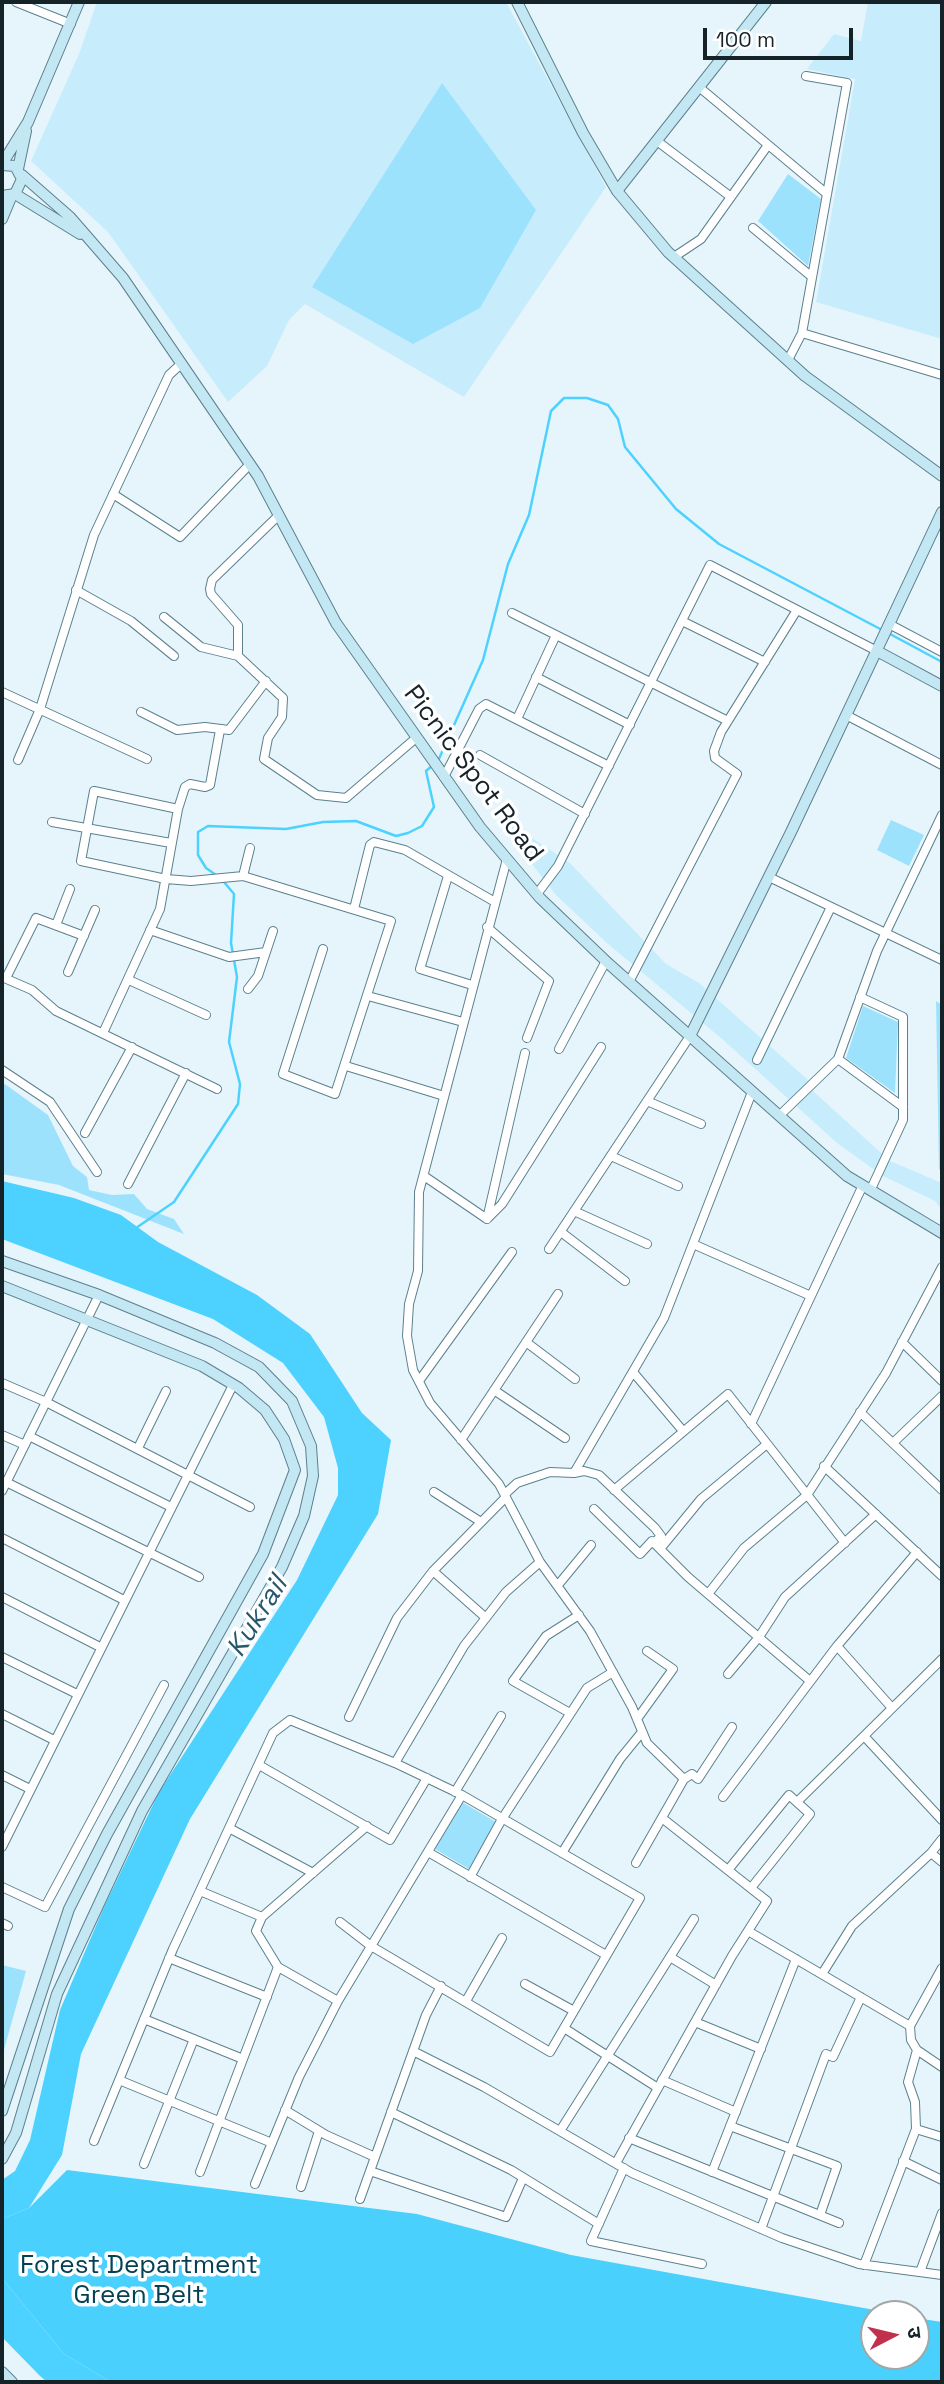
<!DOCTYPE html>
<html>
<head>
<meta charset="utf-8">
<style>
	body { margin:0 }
	#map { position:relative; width:944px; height:2384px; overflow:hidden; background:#e6f5fb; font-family:"Space Grotesk","Noto Sans Devanagari",sans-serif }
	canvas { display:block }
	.frame { position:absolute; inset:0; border:4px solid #152329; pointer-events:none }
	.north { position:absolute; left:860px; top:2300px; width:70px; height:70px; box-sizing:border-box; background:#fff; border:2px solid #a1a7a9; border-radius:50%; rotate:83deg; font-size:19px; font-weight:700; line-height:28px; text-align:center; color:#152329 }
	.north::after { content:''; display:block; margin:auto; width:24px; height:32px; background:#c1304d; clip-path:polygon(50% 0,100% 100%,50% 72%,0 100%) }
	.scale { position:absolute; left:703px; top:28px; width:150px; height:32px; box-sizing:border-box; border:4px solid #152329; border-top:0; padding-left:9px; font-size:21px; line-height:24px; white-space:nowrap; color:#152329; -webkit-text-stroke:5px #fff; paint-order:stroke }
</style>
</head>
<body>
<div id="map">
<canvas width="944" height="2384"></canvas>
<div class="frame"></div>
<div class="north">उ</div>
<div class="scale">100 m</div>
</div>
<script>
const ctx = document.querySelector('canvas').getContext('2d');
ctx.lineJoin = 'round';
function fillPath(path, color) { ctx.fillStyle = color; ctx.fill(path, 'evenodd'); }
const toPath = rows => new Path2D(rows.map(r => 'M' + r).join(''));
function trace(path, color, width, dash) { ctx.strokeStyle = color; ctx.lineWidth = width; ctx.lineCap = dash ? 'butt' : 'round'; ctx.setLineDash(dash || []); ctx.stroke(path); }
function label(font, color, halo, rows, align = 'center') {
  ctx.font = font + ' "Space Grotesk",sans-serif'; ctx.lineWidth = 7; ctx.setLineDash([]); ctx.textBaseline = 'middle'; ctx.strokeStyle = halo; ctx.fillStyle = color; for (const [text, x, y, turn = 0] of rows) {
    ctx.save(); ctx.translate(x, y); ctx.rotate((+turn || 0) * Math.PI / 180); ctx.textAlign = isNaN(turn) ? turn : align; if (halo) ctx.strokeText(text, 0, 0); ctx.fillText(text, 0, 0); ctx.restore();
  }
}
fillPath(toPath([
	[97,2,506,2,606,187,464,397,305,304,289,320,267,366,228,402,108,232,31,161,79,54],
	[868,2,942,2,942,339,816,302,855,79,807,69,834,34,861,41],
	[512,825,570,863,666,964,699,983,807,1079,813,1091,890,1161,942,1183,942,1210,935,1201,883,1176,837,1143,721,1038,608,944,556,895,503,827]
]), '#c7edfc');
fillPath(toPath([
	[442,83,536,210,480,308,413,344,312,287],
	[788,174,821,199,808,266,758,221],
	[891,820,924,835,909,866,877,850],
	[936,1001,942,1005,942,1172,939,1169],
	[863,1006,898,1022,895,1093,846,1058],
	[2,1082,48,1115,73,1166,87,1177,89,1190,112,1195,134,1194,147,1209,174,1219,184,1234,59,1185,2,1174],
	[462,1802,496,1822,469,1869,435,1849],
	[2,1965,26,1971,2,2057]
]), '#9de2fd');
fillPath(toPath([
	[67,2170,417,2214,571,2255,897,2314,874,2314,874,2356,916,2356,916,2318,942,2322,942,2382,111,2382,64,2354,2,2278,2,2219,29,2208]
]), '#4ad0fd');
fillPath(toPath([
	[2,1181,74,1198,121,1215,158,1242,257,1295,310,1334,362,1413,391,1440,378,1514,190,1819,81,2054,62,2155,29,2208,2,2219,2,2180,15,2171,30,2140,60,2010,104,1907,159,1792,297,1580,338,1495,338,1468,324,1417,283,1363,213,1319,2,1239],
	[2,2278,64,2354,111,2382,47,2382,40,2376,2,2337]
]), '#4dd2ff');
trace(toPath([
	[890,634,942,662],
	[438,761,483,660,508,564,529,515,551,411,564,398,587,398,608,405,618,419,625,447,676,509,719,544,884,631],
	[216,875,206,868,198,855,198,832,208,826,286,829,323,822,356,821,396,836,408,833,422,826,434,807,426,771,433,765],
	[136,1228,174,1202,238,1104,240,1084,229,1042,237,977,231,943,234,894,224,882]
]), '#4dd2ff', 2.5);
const street = toPath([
	[16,2,71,24],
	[699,87,827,194],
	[657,141,731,197],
	[753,228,812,277],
	[674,257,701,239,768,145],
	[802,333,942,375],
	[788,360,802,333,847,83,806,76],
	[113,494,180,537,250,464],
	[76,590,131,621,174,656],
	[512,613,728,721],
	[164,617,201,647,238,656,283,698,282,717,268,738,264,759,317,795,346,798,416,738],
	[682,621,765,662],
	[889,624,942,652],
	[238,656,238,625,211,594,210,589,212,580,279,515],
	[536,677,630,725],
	[2,692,147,759],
	[141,712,177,730,205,727,229,730,266,681],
	[846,715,942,765],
	[517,719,556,635],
	[480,755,585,814],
	[18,760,40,709,94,535,169,375,181,364],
	[444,777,479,709,486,704,609,766],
	[178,809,94,791,81,861,166,879,191,881,243,876,391,921,335,1094,283,1074,323,949],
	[52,822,171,843],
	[507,859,419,1192,418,1271,409,1304,407,1336,413,1370,430,1403,499,1484,540,1562,590,1631,632,1707,647,1743,684,1779],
	[243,876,250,848],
	[448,876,420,969,472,985],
	[769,877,942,960],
	[537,894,558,866,710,565,877,651],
	[354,909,370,845,374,842,405,850,495,902],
	[56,925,70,889],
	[487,927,549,981,527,1038],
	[150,930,229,957,266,952,273,931],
	[68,972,95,910],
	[2,977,32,990,56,1011,217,1089],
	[6,978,36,918,84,936],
	[129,980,206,1015],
	[629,982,737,774,715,758,714,751,721,732,797,610],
	[248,989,258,976,266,952],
	[368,996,463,1022],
	[860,997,903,1017,903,1120,871,1189],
	[103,1033,160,909,178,809,185,787,190,784,205,787,210,785,220,730],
	[559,1049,606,961],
	[838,1059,903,1107],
	[757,1060,831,907],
	[346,1066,444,1096],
	[2,1070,50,1102,97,1172],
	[647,1101,701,1124],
	[779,1116,838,1059,877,951,942,815],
	[85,1133,132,1047],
	[611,1156,678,1186],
	[424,1176,487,1219],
	[128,1184,186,1073],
	[574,1211,647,1244],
	[487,1219,502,1204,601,1047],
	[487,1219,525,1053],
	[561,1232,625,1281],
	[693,1244,811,1296],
	[549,1249,690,1036],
	[526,1342,575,1379],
	[902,1342,942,1381],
	[633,1372,683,1431],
	[419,1381,512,1252],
	[2,1383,46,1402,250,1507],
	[494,1390,565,1438],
	[860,1412,942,1490],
	[751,1424,863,1185],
	[2,1435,25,1445],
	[29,1436,171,1507],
	[461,1440,558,1294],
	[893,1443,942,1396],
	[138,1448,166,1391],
	[824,1466,942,1576],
	[574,1473,584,1471,599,1475,655,1528,661,1536,654,1543],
	[6,1482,199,1577],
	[614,1490,728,1394,845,1543],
	[2,1491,99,1295],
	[434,1492,481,1522],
	[505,1494,517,1483,550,1472,574,1473,664,1318,752,1092],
	[594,1509,640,1554,652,1541,688,1577,810,1681],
	[2,1538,124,1600],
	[660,1549,701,1499,767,1444],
	[433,1571,486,1618],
	[558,1585,591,1545],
	[708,1594,744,1548,807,1495,886,1373,942,1267],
	[2,1597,100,1647],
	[837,1646,892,1708],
	[2,1657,77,1694],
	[728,1674,759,1637,785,1597,876,1514],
	[570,1713,513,1681,546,1636,579,1615],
	[2,1714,54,1740],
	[349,1717,397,1618,433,1571,506,1497],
	[637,1719,673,1669,647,1651],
	[864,1736,942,1820],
	[395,1763,464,1646,506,1592,540,1562],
	[259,1765,390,1840,427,1778],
	[2,1775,30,1789],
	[455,1792,501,1716],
	[723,1797,837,1646,917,1552],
	[797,1802,942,1659],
	[229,1828,313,1873],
	[2,1847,233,1385],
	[428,1852,606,1955],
	[562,1853,620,1759,642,1732],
	[931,1853,942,1862],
	[636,1863,684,1779,692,1774,698,1779,732,1727],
	[728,1870,789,1795,810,1814,751,1888],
	[470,1877,502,1819,587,1688,613,1672],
	[2,1887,45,1907,164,1685],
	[200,1891,262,1917],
	[2,1923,8,1926],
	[748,1931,910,2026],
	[670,1957,716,1985],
	[169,1958,267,1997],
	[822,1974,852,1926,931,1853,942,1839],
	[525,1984,574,2011],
	[338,2001,278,1967,256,1931,262,1917,367,1826],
	[466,2001,502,1938],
	[144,2019,243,2059],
	[695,2022,761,2049],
	[564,2028,658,2088],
	[917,2050,942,2067],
	[413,2051,484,2087,632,2173,782,2238,859,2264,942,2275],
	[119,2080,272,2143],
	[662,2080,736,2112],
	[285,2110,326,2135,375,2157],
	[391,2112,511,2170,599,2224],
	[730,2126,837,2166,820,2215],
	[916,2129,942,2137],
	[560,2131,694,1919],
	[629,2138,839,2223],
	[94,2141,173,1949,273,1733,290,1720,395,1763,462,1795,640,1898,550,2052,371,1946,340,1922],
	[903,2161,942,2180],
	[616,2163,732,1956,767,1901,662,1818],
	[144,2164,194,2039],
	[624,2168,591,2241,702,2264],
	[370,2171,506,2217,523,2178],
	[200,2172,278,1967],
	[712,2172,796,1959],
	[255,2184,299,2077,338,2001,462,1795],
	[301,2187,319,2131],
	[360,2199,426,2015,441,1986],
	[761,2229,826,2054,833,2057,861,1997],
	[864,2265,916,2129,915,2102,908,2082,917,2050,911,2040,910,2026,942,1968],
	[920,2272,942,2213]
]);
const secondary = toPath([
	[517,2,583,133,617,191,668,252,805,376,942,476],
	[2,164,28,122,79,2],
	[2,165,15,166,22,179,15,194,2,196],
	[18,169,26,131],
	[22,175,70,217,123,278,258,476,336,623,480,827,540,898,609,964,847,1176,942,1233],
	[617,191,766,2],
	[15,194,80,234],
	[2,219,12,195],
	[877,651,942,686],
	[690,1036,791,832,942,512],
	[2,1261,99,1295,215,1343,259,1367,292,1401,311,1446,313,1476,304,1516,282,1567,142,1811,57,1994,16,2133,2,2159],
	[2,1286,202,1366,239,1388,265,1410,284,1439,295,1470,263,1554,107,1834,69,1909,2,2111],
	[2,2372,12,2382]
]);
trace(street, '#5c808e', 10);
trace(secondary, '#5c808e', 12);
trace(street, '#fff', 8);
trace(secondary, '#c3e7f3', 10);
label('26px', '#152329', '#fff', [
	["Picnic Spot Road",473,774,53]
]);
label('26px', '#044153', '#fff', [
	["Forest Department",139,2266],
	["Green Belt",139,2296]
]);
label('italic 28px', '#24596c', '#fff', [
	["Kukrail",258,1617,-58]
]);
</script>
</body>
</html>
